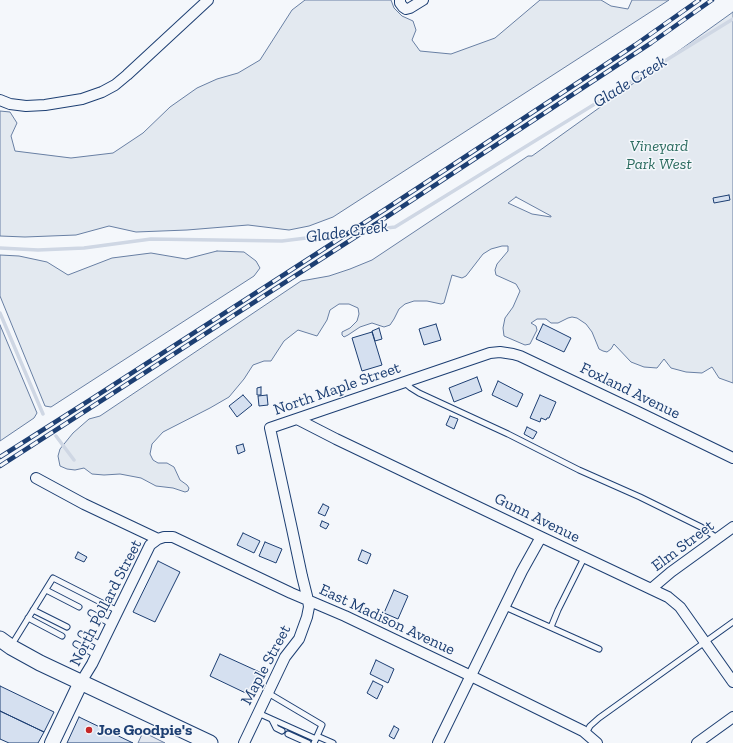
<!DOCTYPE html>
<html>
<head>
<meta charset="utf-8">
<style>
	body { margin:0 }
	canvas { display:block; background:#f4f7fb }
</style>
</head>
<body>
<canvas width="733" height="743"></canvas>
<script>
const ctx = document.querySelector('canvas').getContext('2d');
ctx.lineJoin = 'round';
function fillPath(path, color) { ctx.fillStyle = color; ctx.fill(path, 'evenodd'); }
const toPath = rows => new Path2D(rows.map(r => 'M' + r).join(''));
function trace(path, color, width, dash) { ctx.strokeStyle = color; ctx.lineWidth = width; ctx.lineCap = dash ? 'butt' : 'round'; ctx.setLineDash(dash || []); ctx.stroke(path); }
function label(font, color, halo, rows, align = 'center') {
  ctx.font = font + ' "Zilla Slab",serif'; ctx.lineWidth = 3; ctx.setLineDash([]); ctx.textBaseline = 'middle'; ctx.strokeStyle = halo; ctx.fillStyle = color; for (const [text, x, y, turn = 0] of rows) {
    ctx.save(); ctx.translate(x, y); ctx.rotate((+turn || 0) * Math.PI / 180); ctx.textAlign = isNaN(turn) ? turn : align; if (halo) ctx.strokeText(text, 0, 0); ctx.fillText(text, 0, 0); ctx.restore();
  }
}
const green = toPath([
	[305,0,391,0,394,8,402,16,413,21,416,30,412,40,420,51,451,54,495,38,540,0,601,0,611,6,628,9,632,0,669,0,333,217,309,226,289,230,248,225,187,230,136,232,109,226,76,235,25,237,0,236,0,111,10,112,17,123,11,136,15,151,71,158,113,153,143,133,170,107,197,88,217,79,238,73,260,60,292,10,305,0],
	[733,12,733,383,719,378,712,367,702,373,686,372,671,368,664,359,657,368,644,367,631,362,614,344,611,349,607,352,603,351,599,349,592,332,586,324,577,318,572,317,568,318,558,323,551,323,546,319,537,319,531,323,536,326,537,330,530,344,525,345,504,336,503,328,505,318,513,307,520,291,516,284,496,275,495,270,497,264,508,251,508,246,502,246,491,249,483,254,466,276,462,278,452,275,444,303,441,304,427,301,414,301,405,304,399,309,394,319,390,325,384,327,372,323,360,327,348,335,344,337,342,335,342,332,350,328,357,321,359,314,358,308,349,304,339,304,330,310,327,320,317,336,298,330,284,341,271,361,264,361,253,365,244,379,229,397,210,408,163,432,152,444,150,454,153,460,158,463,167,463,174,467,180,480,187,485,189,488,188,491,185,492,173,488,156,486,141,478,120,474,104,475,92,474,84,468,75,470,67,469,60,466,58,456,60,449,73,433,89,419,100,416,301,281,329,276,350,269,372,260,528,156,532,156,733,12],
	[516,197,551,216,551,217,532,214,508,203,516,197],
	[217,251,244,252,256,261,260,268,254,276,51,407,45,406,0,296,0,255,19,256,47,262,68,275,112,258,151,253,186,259,217,251],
	[0,325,37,413,34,418,0,441,0,325]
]);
fillPath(green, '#e3e9f0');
trace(green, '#687fa3', 1);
const parking = toPath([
	[143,732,165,743,138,743,143,732]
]);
fillPath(parking, '#e3e8f0');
trace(parking, '#687fa3', 1);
trace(toPath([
	[0,248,38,250,84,248,151,239,282,241,395,227,733,19],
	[0,313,43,414],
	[56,436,74,460]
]), '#cfd7e4', 3.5);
const building = toPath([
	[729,195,730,200,714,203,713,198,729,195],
	[436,324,441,340,424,345,419,329,436,324],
	[543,324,571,338,564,352,536,339,543,324],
	[379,328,382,339,375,341,372,331,379,328],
	[372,332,382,365,362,371,352,338,372,332],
	[477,377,482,391,454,402,449,388,477,377],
	[498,381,523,394,517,407,492,395,498,381],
	[261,387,261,395,257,395,257,388,261,387],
	[243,395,252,405,237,417,229,406,243,395],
	[267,395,268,405,259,406,258,396,267,395],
	[540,395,556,402,549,418,547,418,546,420,541,418,540,422,530,418,540,395],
	[450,416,458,419,454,429,446,425,450,416],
	[527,427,537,432,533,439,524,434,527,427],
	[243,444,245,451,238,454,236,446,243,444],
	[323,504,329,507,325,516,318,513,323,504],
	[322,521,329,524,326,529,320,526,322,521],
	[243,533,260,541,254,553,237,545,243,533],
	[265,542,282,549,276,563,259,556,265,542],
	[362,550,371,554,367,564,358,560,362,550],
	[78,552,87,557,84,562,75,558,78,552],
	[158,561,180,572,155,622,133,612,158,561],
	[394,590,408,596,398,619,384,613,394,590],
	[220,654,264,674,254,697,210,676,220,654],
	[376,660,394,669,388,683,370,674,376,660],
	[373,681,383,686,377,699,367,693,373,681],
	[0,686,54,712,44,732,0,711,0,686],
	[0,711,44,732,38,743,9,743,0,739,0,711],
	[79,717,133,743,67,743,79,717],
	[394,726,399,729,394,739,389,736,394,726]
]);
fillPath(building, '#d5e0f0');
trace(building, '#1d3f73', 1);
const lane = toPath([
	[405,383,411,388,419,393,508,434,579,470,640,497,701,527,717,538],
	[46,590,79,607],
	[505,607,599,649],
	[33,610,67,627],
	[91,613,111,624],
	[28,618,62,636],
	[551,627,558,610,584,558],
	[81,634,101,645],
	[76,644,96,655],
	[11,646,53,578,118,611],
	[268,693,322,725,314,743],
	[258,713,316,739],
	[272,720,276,728,282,731],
	[586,733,590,726,599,718,733,622],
	[288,734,308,743],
	[317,736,333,743]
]);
const street = toPath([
	[400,0,400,3,403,7,406,9,410,8,423,0],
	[0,100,10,104,26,106,45,105,82,99,102,92,115,85,127,75,208,0],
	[297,419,336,439,541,537,668,597,680,607,733,682],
	[36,478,84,504,158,539],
	[651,589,671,572,733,527],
	[81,682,92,664,150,545,158,539,164,537,173,537,291,593,345,616,471,676,583,731,597,743],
	[244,743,285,657,299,639,307,617,309,607,308,600,302,576,292,529,270,428,490,353,500,352,513,354,520,356,636,411,733,458],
	[438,743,522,571,541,537],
	[697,743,733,717]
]);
const secondary = toPath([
	[52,743,81,682]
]);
const primary = toPath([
	[0,639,11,647,40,663,210,743]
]);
trace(lane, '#1d3f73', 7);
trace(street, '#1d3f73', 12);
trace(secondary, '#1d3f73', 16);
trace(primary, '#1d3f73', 17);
trace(lane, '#f4f7fb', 5);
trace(street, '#f4f7fb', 10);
trace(secondary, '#f4f7fb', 14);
trace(primary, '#f4f7fb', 15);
const rail = toPath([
	[0,457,93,398,384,210,635,45,699,0],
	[0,466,388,216,651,43,712,0]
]);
trace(rail, '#1d3f73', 4.5);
trace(rail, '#f4f7fb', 3, [9]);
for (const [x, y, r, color] of [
	[89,730,4,"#c62828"]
]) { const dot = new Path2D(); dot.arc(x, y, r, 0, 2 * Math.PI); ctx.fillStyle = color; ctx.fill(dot); trace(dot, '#f4f7fb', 1.5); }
label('italic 16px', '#2c6c60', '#f4f7fb', [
	["Vineyard",659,146],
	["Park West",659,164]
]);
label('16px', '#1d3f73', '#f4f7fb', [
	["North Maple Street",337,389,-19],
	["Foxland Avenue",630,391,26],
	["Gunn Avenue",537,518,26],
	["Elm Street",683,546,-37],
	["North Pollard Street",106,603,-63],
	["East Madison Avenue",387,620,25],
	["Maple Street",266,665,-62]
]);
label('bold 16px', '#1d3f73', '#f4f7fb', [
	["Joe Goodpie's",97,730]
], 'left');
label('italic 17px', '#1d3f73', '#f4f7fb', [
	["Glade Creek",630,82,-32],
	["Glade Creek",347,232,-8]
]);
</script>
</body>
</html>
